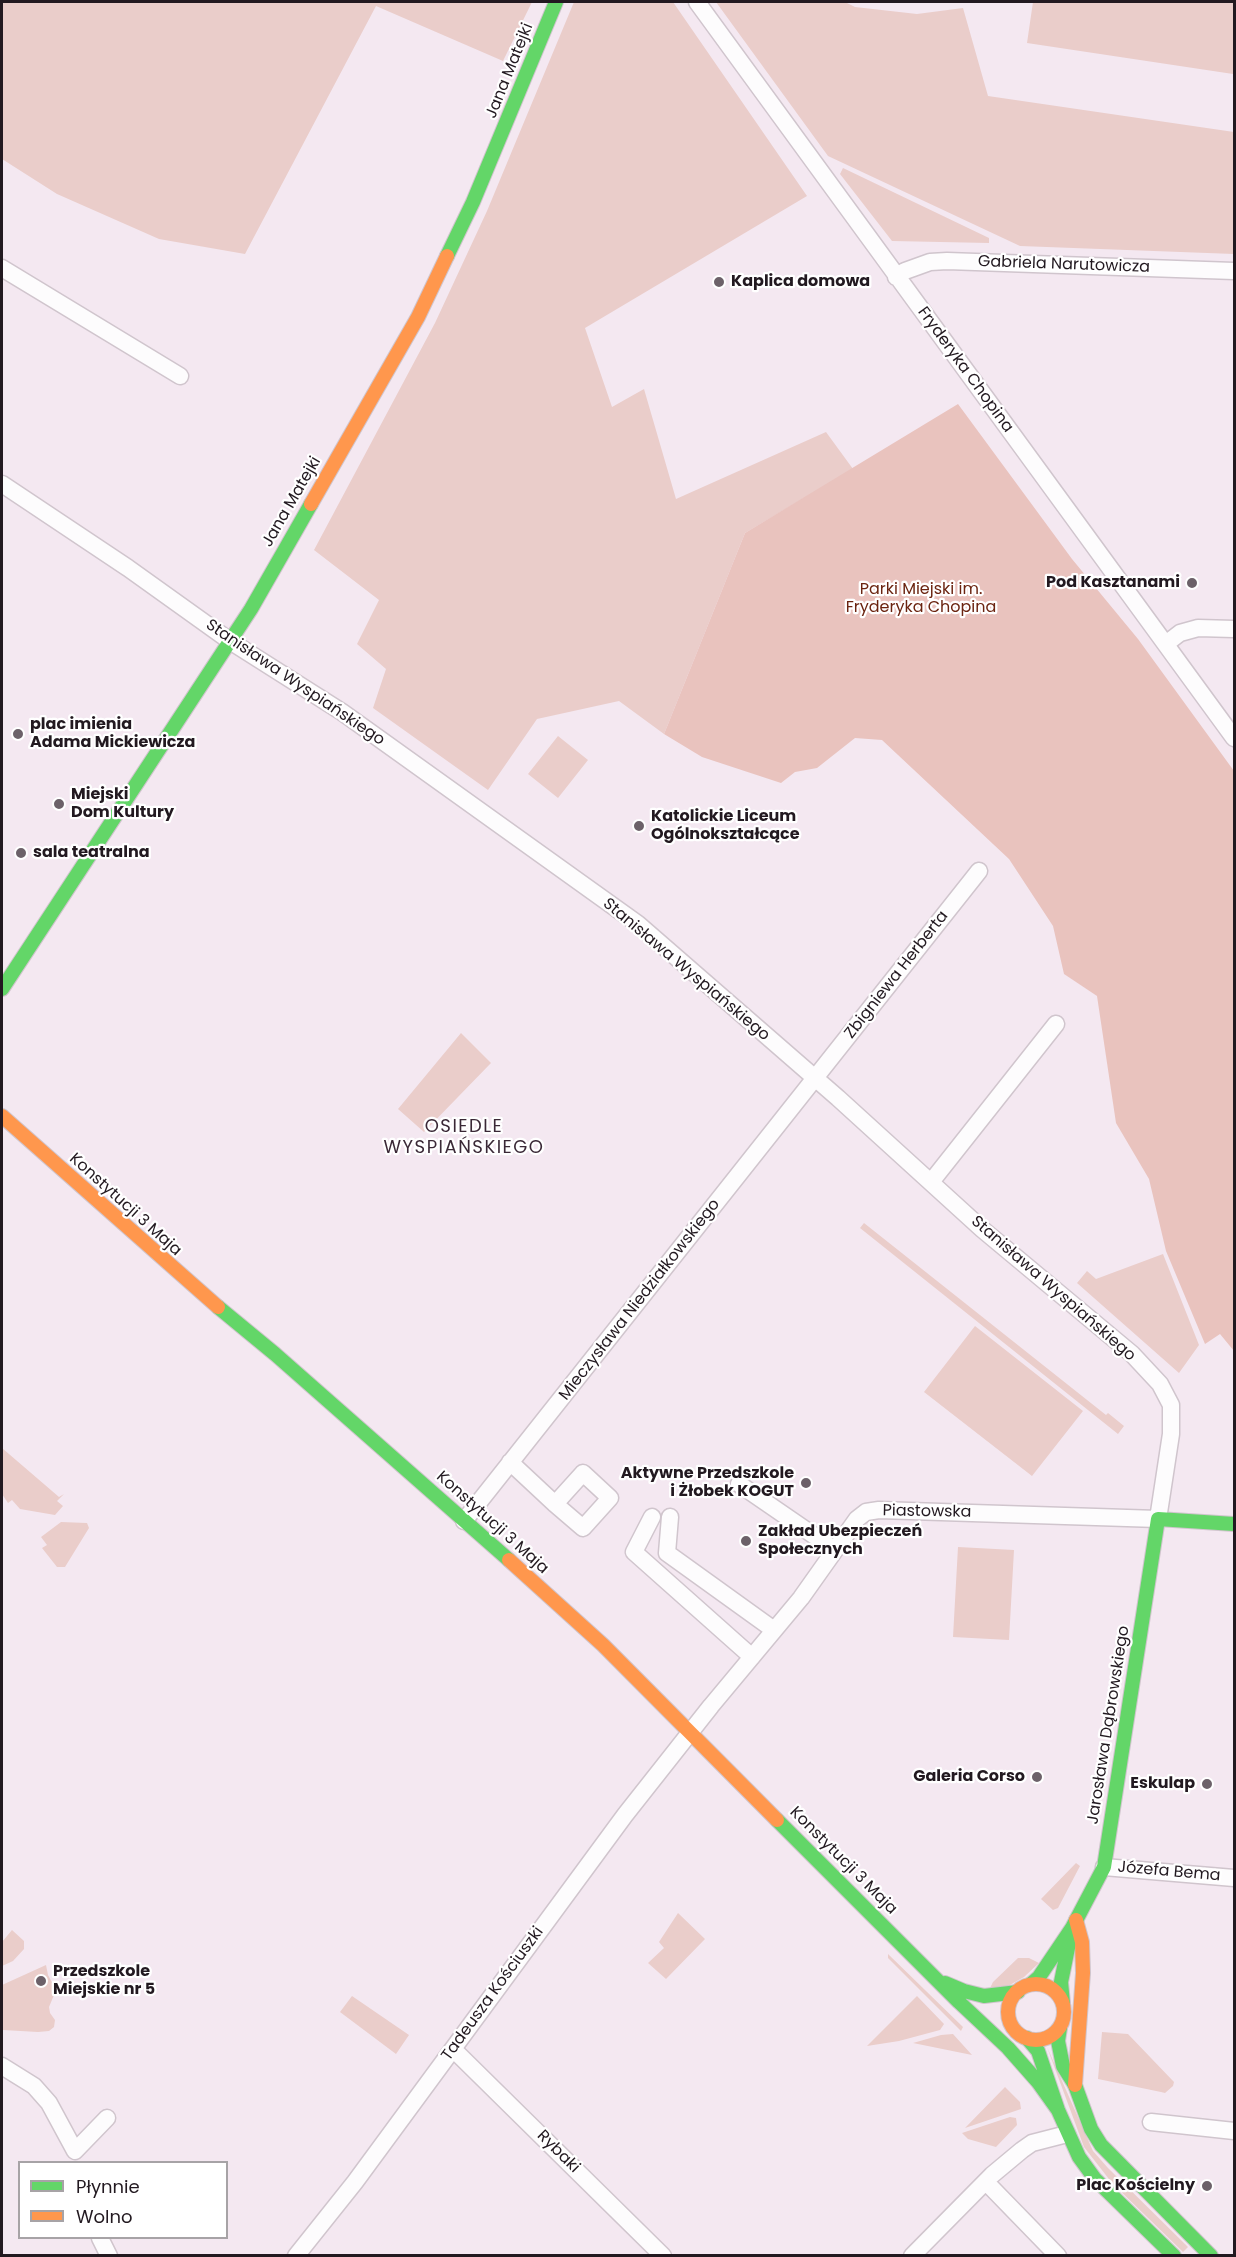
<!DOCTYPE html>
<html>
<head>
<meta charset="utf-8">
<style>
	body { margin:0 }
	#map { position:relative; width:1236px; height:2257px; overflow:hidden; background:#f4e8f1; font-family:Poppins,sans-serif }
	canvas { display:block }
	.frame { position:absolute; inset:0; border:3px solid #221920; pointer-events:none }
	.legend { position:absolute; left:18px; top:2161px; width:210px; height:78px; box-sizing:border-box; background:#fff; border:2px solid #a7a3a6; margin:0; padding:8px 10px; list-style:none; font-size:18px; color:#221920 }
	.legend li { display:flex; align-items:center; gap:12px; height:30px }
	.legend b { width:30px; border:2px solid #a7a3a6 }
</style>
</head>
<body>
<div id="map">
<canvas width="1236" height="2257"></canvas>
<div class="frame"></div>
<ul class="legend">
<li><b style="height:8px;background:#63d668"></b>Płynnie</li>
<li><b style="height:8px;background:#ff974d"></b>Wolno</li>
</ul>
</div>
<script>
const ctx = document.querySelector('canvas').getContext('2d');
ctx.lineJoin = 'round';
function fillPath(path, color) { ctx.fillStyle = color; ctx.fill(path, 'evenodd'); }
const toPath = rows => new Path2D(rows.map(r => 'M' + r).join(''));
function trace(path, color, width, dash) { ctx.strokeStyle = color; ctx.lineWidth = width; ctx.lineCap = dash ? 'butt' : 'round'; ctx.setLineDash(dash || []); ctx.stroke(path); }
function label(font, color, halo, rows, align = 'center') {
  ctx.font = font + ' Poppins,sans-serif'; ctx.lineWidth = 4.5; ctx.setLineDash([]); ctx.textBaseline = 'middle'; ctx.strokeStyle = halo; ctx.fillStyle = color; for (const [text, x, y, turn = 0] of rows) {
    ctx.save(); ctx.translate(x, y); ctx.rotate((+turn || 0) * Math.PI / 180); ctx.textAlign = isNaN(turn) ? turn : align; if (halo) ctx.strokeText(text, 0, 0); ctx.fillText(text, 0, 0); ctx.restore();
  }
}
fillPath(toPath([
	[2,2,532,2,503,61,376,6,245,254,159,239,57,194,2,159],
	[574,2,673,2,807,196,585,328,612,407,644,389,676,499,826,432,853,469,745,533,664,734,619,701,537,719,488,790,373,708,386,669,357,644,379,600,314,550,435,323,487,211],
	[716,2,845,2,855,7,917,14,963,8,988,96,1234,132,1234,254,1020,246,828,156],
	[1033,2,1234,2,1233,74,1027,43],
	[843,168,989,238,989,243,892,241,840,174],
	[558,736,588,760,558,798,528,774],
	[461,1033,491,1063,424,1132,398,1109],
	[864,1223,1106,1415,1108,1413,1124,1426,1118,1434,860,1228],
	[1163,1254,1199,1345,1179,1373,1077,1283,1087,1271,1096,1279],
	[975,1326,1083,1411,1032,1476,924,1392],
	[2,1448,59,1497,64,1494,57,1501,63,1506,55,1515,20,1509,12,1500,8,1503,2,1494],
	[61,1522,87,1523,89,1528,65,1567,57,1567,42,1548,47,1545,41,1537],
	[958,1547,1014,1550,1009,1640,953,1637],
	[1076,1863,1080,1866,1058,1908,1053,1910,1041,1899],
	[678,1913,705,1939,666,1979,648,1963,664,1948,659,1942],
	[12,1930,24,1941,24,1949,13,1961,2,1966,2,1942],
	[888,1954,963,2027,961,2031,888,1958],
	[1018,1958,1029,1958,1039,1963,1024,1977,1008,1986,990,1988,993,1982],
	[46,1965,48,1975,55,1988,54,1995,49,2007,50,2013,55,2020,54,2027,49,2031,38,2032,3,2030,2,1985],
	[352,1996,409,2035,396,2054,340,2012],
	[917,1996,944,2024,940,2030,899,2041,867,2046],
	[1102,2032,1128,2034,1174,2082,1173,2086,1165,2093,1161,2092,1098,2079],
	[953,2034,972,2055,913,2043,941,2035],
	[1047,2047,1093,2151,1108,2168,1188,2247,1183,2252,1112,2183,1084,2147],
	[1005,2087,1020,2102,1021,2109,965,2128],
	[1010,2117,1016,2118,1017,2125,996,2147,968,2139,962,2133]
]), '#eacdca');
fillPath(toPath([
	[958,404,1072,559,1138,639,1234,771,1234,1351,1220,1334,1205,1344,1166,1251,1149,1179,1116,1123,1097,996,1064,974,1053,926,1009,859,882,740,855,738,817,768,795,772,781,783,702,757,664,734,745,533]
]), '#e9c3be');
const street = toPath([
	[697,2,1234,738],
	[2,268,180,376],
	[896,277,905,271,930,262,947,261,1234,271],
	[2,484,128,568,230,641,342,712,638,924,838,1098,982,1229,1132,1354,1160,1384,1171,1405,1171,1434,1158,1519,879,1510,866,1512,857,1519,801,1598,711,1706,625,1815,355,2182,296,2256],
	[1167,643,1180,633,1198,628,1234,629],
	[931,1182,1056,1024],
	[510,1462,555,1504,583,1528,610,1498,583,1473,555,1504],
	[739,1484,835,1550],
	[652,1517,634,1552,752,1657],
	[670,1517,667,1553,774,1630],
	[464,1521,979,871],
	[1104,1867,1234,1878],
	[453,2049,663,2256],
	[2,2066,34,2086,49,2103,75,2151,107,2118],
	[1151,2122,1234,2131],
	[986,2182,1058,2256],
	[100,2238,109,2256],
	[912,2256,992,2175,1022,2150,1032,2143,1067,2134]
]);
const fast = toPath([
	[447,256,473,202,556,2],
	[2,989,251,609,311,504],
	[218,1307,275,1354,509,1560],
	[777,1820,959,2002,1008,2048,1038,2082,1058,2110],
	[945,1983,964,1991,984,1996,1018,1992],
	[1031,1984,1039,1977,1072,1928,1104,1867,1158,1519,1234,1524],
	[1063,2003,1061,1982,1070,1938],
	[1060,2028,1058,2041,1063,2066,1075,2085,1091,2129,1101,2145,1211,2256],
	[1027,2038,1038,2051,1058,2110,1079,2157,1095,2179,1174,2256]
]);
const slow = toPath([
	[311,504,418,317,447,256],
	[2,1116,218,1307],
	[509,1560,603,1645,777,1820],
	'1008 2012a28 28 0 1 1 56 0a28 28 0 1 1-56 0Z',
	[1075,2085,1083,1973,1082,1942,1076,1920]
]);
trace(street, '#d0c5cd', 19);
trace(fast, '#d0c5cd', 16);
trace(slow, '#d0c5cd', 16);
trace(street, '#fdfcfd', 16);
trace(fast, '#63d668', 14);
trace(slow, '#ff974d', 14);
for (const [x, y, r, color] of [
	[719,282,6,"#6c6169"],
	[1192,583,6,"#6c6169"],
	[18,734,6,"#6c6169"],
	[59,804,6,"#6c6169"],
	[639,826,6,"#6c6169"],
	[21,853,6,"#6c6169"],
	[806,1483,6,"#6c6169"],
	[746,1541,6,"#6c6169"],
	[1037,1777,6,"#6c6169"],
	[1207,1784,6,"#6c6169"],
	[41,1981,6,"#6c6169"],
	[1207,2186,6,"#6c6169"]
]) { const dot = new Path2D(); dot.arc(x, y, r, 0, 2 * Math.PI); ctx.fillStyle = color; ctx.fill(dot); trace(dot, '#fff', 2); }
label('16px', '#221920', '#fff', [
	["Jana Matejki",510,71,-68],
	["Gabriela Narutowicza",1064,265,2],
	["Fryderyka Chopina",965,370,54],
	["Jana Matejki",292,502,-60],
	["Stanisława Wyspiańskiego",295,683,34],
	["Stanisława Wyspiańskiego",686,970,40],
	["Zbigniewa Herberta",897,975,-52],
	["Konstytucji 3 Maja",125,1205,42],
	["Stanisława Wyspiańskiego",1053,1289,41],
	["Mieczysława Niedziałkowskiego",640,1300,-52],
	["Piastowska",927,1512,1],
	["Konstytucji 3 Maja",492,1523,42],
	["Jarosława Dąbrowskiego",1109,1725,-81],
	["Konstytucji 3 Maja",843,1861,45],
	["Józefa Bema",1169,1872,5],
	["Tadeusza Kościuszki",493,1994,-54],
	["Rybaki",558,2152,45]
]);
label('bold 16px', '#221920', '#fff', [
	["Kaplica domowa",731,282],
	["Pod Kasztanami",1180,583,"right"],
	["plac imienia",30,725],
	["Adama Mickiewicza",30,743],
	["Miejski",71,795],
	["Dom Kultury",71,813],
	["Katolickie Liceum",651,817],
	["Ogólnokształcące",651,835],
	["sala teatralna",33,853],
	["Aktywne Przedszkole",794,1474,"right"],
	["i Żłobek KOGUT",794,1492,"right"],
	["Zakład Ubezpieczeń",758,1532],
	["Społecznych",758,1550],
	["Galeria Corso",1025,1777,"right"],
	["Eskulap",1195,1784,"right"],
	["Przedszkole",53,1972],
	["Miejskie nr 5",53,1990],
	["Plac Kościelny",1195,2186,"right"]
], 'left');
label('16px', '#6b2410', '#fff', [
	["Parki Miejski im.",921,590],
	["Fryderyka Chopina",921,608]
]);
ctx.letterSpacing = '1.5px';
label('18px', '#3a2836', '#fff', [
	["OSIEDLE",464,1127],
	["WYSPIAŃSKIEGO",464,1148]
]);
ctx.letterSpacing = '0px';
</script>
</body>
</html>
